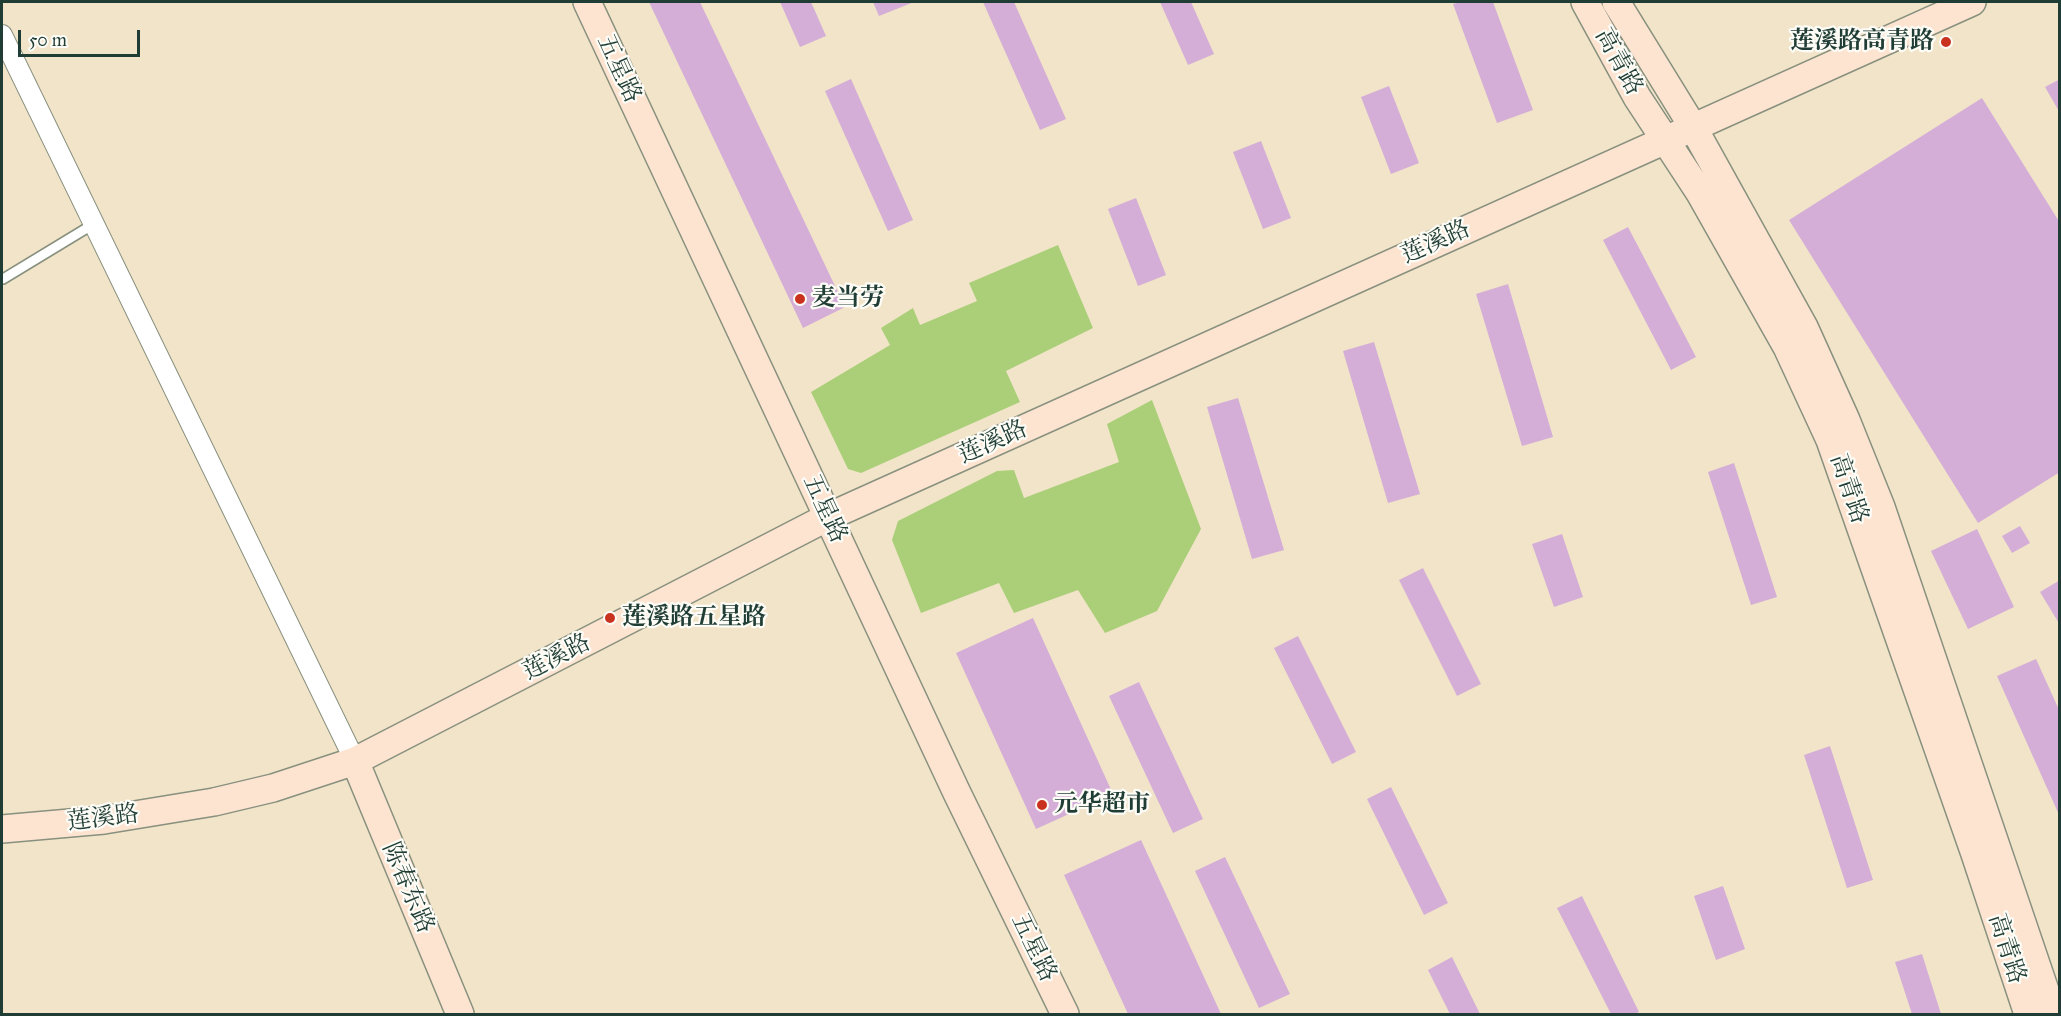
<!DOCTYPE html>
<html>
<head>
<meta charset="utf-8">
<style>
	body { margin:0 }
	#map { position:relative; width:2061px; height:1016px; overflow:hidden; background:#f1e4c9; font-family:"IM FELL Great Primer",serif }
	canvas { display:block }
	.frame { position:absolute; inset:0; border:3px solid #1f3d34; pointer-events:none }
	.scale { position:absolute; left:18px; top:30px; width:122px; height:27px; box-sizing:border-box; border:3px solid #1f3d34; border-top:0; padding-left:8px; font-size:18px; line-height:21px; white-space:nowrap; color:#1f3d34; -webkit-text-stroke:4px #fdfcf7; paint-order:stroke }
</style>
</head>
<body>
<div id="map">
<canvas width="2061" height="1016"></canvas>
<div class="frame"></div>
<div class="scale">50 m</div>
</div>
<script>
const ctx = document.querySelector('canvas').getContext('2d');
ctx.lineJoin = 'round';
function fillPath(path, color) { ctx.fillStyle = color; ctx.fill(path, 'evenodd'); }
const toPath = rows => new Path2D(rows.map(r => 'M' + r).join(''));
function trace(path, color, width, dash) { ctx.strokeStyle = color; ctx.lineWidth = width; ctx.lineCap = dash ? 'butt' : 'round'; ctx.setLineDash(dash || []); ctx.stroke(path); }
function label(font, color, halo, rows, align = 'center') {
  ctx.font = font + ' "IM FELL Great Primer","Noto Serif SC",serif'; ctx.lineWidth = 4.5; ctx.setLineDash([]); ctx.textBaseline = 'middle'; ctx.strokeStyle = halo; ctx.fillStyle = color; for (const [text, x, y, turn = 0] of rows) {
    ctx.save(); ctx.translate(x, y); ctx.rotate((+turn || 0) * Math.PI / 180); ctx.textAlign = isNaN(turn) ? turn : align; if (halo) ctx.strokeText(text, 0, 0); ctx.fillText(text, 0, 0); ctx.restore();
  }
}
fillPath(toPath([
	[1058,245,1093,328,1006,371,1020,402,861,473,848,469,811,392,890,345,881,328,913,308,920,325,977,301,969,283],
	[1152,400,1201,529,1157,611,1105,633,1078,590,1014,613,999,583,921,613,892,540,898,521,997,471,1014,470,1024,498,1119,462,1107,424]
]), '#abcf79');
fillPath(toPath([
	[649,2,700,2,845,307,803,328],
	[780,2,811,2,826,36,800,47],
	[873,2,914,2,879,16],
	[983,2,1014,2,1066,119,1040,130],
	[1160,2,1191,2,1214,54,1188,65],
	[1460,2,1493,2,1533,110,1497,123,1453,4],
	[851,79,913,220,888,231,825,91],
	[2060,79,2060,113,2045,87],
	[1389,86,1419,163,1391,174,1361,97],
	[1982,98,2060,223,2060,472,1978,523,1789,220],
	[1261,141,1291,218,1263,229,1233,152],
	[1136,198,1166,275,1138,286,1108,209],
	[1628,227,1696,357,1671,370,1603,240],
	[1508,284,1553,437,1522,446,1476,294],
	[1374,342,1420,494,1388,503,1343,351],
	[1238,398,1284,550,1252,559,1207,407],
	[1734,463,1777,597,1751,605,1708,472],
	[2020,526,2030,543,2012,553,2002,536],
	[1977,529,2014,607,1968,629,1931,551],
	[1562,534,1583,597,1554,607,1532,544],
	[1423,568,1481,684,1457,696,1399,580],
	[2060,580,2060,625,2040,592],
	[1033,618,1113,794,1036,829,956,653],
	[1298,636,1356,752,1332,764,1274,648],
	[2036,659,2060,712,2060,817,1997,676],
	[1139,682,1203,819,1173,833,1109,696],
	[1830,746,1873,880,1847,888,1804,755],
	[1391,787,1448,903,1424,915,1367,799],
	[1141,840,1221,1014,1128,1014,1064,875],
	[1225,857,1290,994,1259,1008,1195,871],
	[1723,886,1745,949,1716,960,1694,896],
	[1582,896,1639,1012,1634,1014,1611,1014,1557,908],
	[1922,954,1941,1014,1912,1014,1895,962],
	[1452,957,1480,1014,1450,1014,1428,970]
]), '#d4aed7');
const lane = toPath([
	[3,279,92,225]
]);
const street = toPath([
	[2,35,355,761]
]);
const secondary = toPath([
	[587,2,957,793,1065,1014],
	[1585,2,1637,97,1700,193,1787,347,1830,440,1975,854,2028,1014],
	[1616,2,1693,127,1804,327,1846,420,1881,507,2053,1014],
	[355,761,460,1014],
	[2,829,104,820,214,802,273,788,355,761,828,517,1972,2]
]);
trace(lane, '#88907e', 12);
trace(street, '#88907e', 22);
trace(secondary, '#88907e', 30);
trace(lane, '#fff', 9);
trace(street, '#fff', 20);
trace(secondary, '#fde4d1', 27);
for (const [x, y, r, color] of [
	[1946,42,6,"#c8321e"],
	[800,299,6,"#c8321e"],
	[610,618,6,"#c8321e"],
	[1042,805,6,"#c8321e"]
]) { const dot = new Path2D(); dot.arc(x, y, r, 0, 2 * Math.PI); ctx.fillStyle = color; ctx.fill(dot); trace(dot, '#fdfcf7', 2); }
label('bold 24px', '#1f3d34', '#fdfcf7', [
	["莲溪路高青路",1934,42,"right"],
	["麦当劳",812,299],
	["莲溪路五星路",622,618],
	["元华超市",1054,805]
], 'left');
label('24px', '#1f3d34', '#fdfcf7', [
	["高青路",1618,62,61],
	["五星路",618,69,65],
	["莲溪路",1436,243,-24],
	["莲溪路",993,443,-24],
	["高青路",1848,489,71],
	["五星路",824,509,65],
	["莲溪路",557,658,-27],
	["莲溪路",103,819,-7],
	["陈春东路",407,888,67],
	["五星路",1033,948,64],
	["高青路",2006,949,72]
]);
</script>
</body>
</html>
